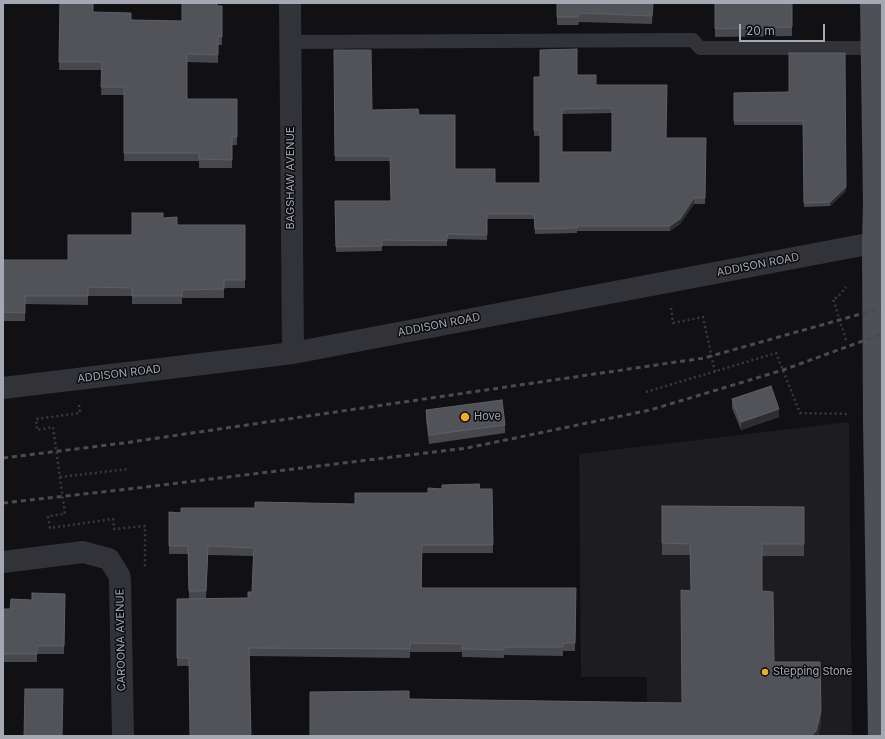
<!DOCTYPE html>
<html>
<head>
<meta charset="utf-8">
<style>
	body { margin:0 }
	#map { position:relative; width:885px; height:739px; overflow:hidden; background:#111113; font-family:Inter,sans-serif }
	canvas { display:block }
	.frame { position:absolute; inset:0; border:4px solid #a3a8b3; pointer-events:none }
	.scale { position:absolute; left:739px; top:24px; width:86px; height:18px; box-sizing:border-box; border:2px solid #a3a8b3; border-top:0; padding-left:5px; font-size:12px; line-height:14px; white-space:nowrap; color:#a3a8b3; -webkit-text-stroke:3px #0c0c0e; paint-order:stroke }
</style>
</head>
<body>
<div id="map">
<canvas width="885" height="739"></canvas>
<div class="frame"></div>
<div class="scale">20 m</div>
</div>
<script>
const ctx = document.querySelector('canvas').getContext('2d');
ctx.lineJoin = 'round';
function fillPath(path, color) { ctx.fillStyle = color; ctx.fill(path, 'evenodd'); }
const toPath = rows => new Path2D(rows.map(r => 'M' + r).join(''));
function trace(path, color, width, dash) { ctx.strokeStyle = color; ctx.lineWidth = width; ctx.lineCap = dash ? 'butt' : 'round'; ctx.setLineDash(dash || []); ctx.stroke(path); }
function label(font, color, halo, rows, align = 'center') {
  ctx.font = font + ' Inter,sans-serif'; ctx.lineWidth = 3; ctx.setLineDash([]); ctx.textBaseline = 'middle'; ctx.strokeStyle = halo; ctx.fillStyle = color; for (const [text, x, y, turn = 0] of rows) {
    ctx.save(); ctx.translate(x, y); ctx.rotate((+turn || 0) * Math.PI / 180); ctx.textAlign = isNaN(turn) ? turn : align; if (halo) ctx.strokeText(text, 0, 0); ctx.fillText(text, 0, 0); ctx.restore();
  }
}
fillPath(toPath([
	[849,422,852,736,647,736,647,677,581,677,579,454]
]), '#1d1d20');
trace(toPath([
	[671,308,673,323,703,317,715,372],
	[846,340,833,299,838,297,846,287],
	[646,392,776,353,800,413,848,414],
	[79,405,80,413,36,419,37,430,53,427,65,514,48,516,50,528,113,519,114,529,145,526,145,567],
	[60,477,128,469]
]), '#383a3f', 2.5, [2, 3]);
trace(toPath([
	[290,42,693,40,700,48,872,48]
]), '#323338', 14);
trace(toPath([
	[290,3,293,353],
	[3,388,293,353,873,243],
	[3,562,83,552,109,559,119,575,120,580,123,736]
]), '#323338', 22);
trace(toPath([
	[871,3,874,203,873,243,874,421,879,736]
]), '#4e5057', 22);
trace(toPath([
	[3,458,124,443,704,358,882,308],
	[3,503,129,489,467,448,650,410,783,370,882,334]
]), '#494b51', 3, [5, 4]);
fillPath(toPath([
	[60,3,93,12,131,20,182,21,218,6,222,6,222,45,218,45,218,63,187,62,187,99,237,99,237,145,232,145,232,168,199,168,199,161,124,161,124,95,101,95,102,70,59,70],
	[557,3,653,3,652,24,579,22,578,25,557,25],
	[715,3,792,3,792,36,715,37],
	[334,50,372,110,419,115,455,169,495,183,540,183,540,136,534,136,534,83,577,75,596,85,666,138,706,138,705,204,694,204,680,224,670,231,577,231,577,233,535,234,534,219,487,219,487,240,447,239,447,246,382,246,382,251,336,252,335,201,391,201,390,161,335,161],
	[612,113,612,152,562,152,562,114],
	[789,92,846,191,830,206,804,207,803,125,734,125,734,93],
	[163,218,177,225,245,225,245,288,224,288,224,298,182,298,182,304,132,304,132,296,88,296,88,305,25,304,25,321,3,321,3,260,68,260,132,235],
	[732,399,779,417,741,430,732,408],
	[426,410,505,425,505,433,429,444,426,419],
	[480,489,492,489,493,553,422,553,422,588,576,588,575,651,563,651,563,656,504,655,504,658,462,657,462,652,410,652,410,658,249,656,189,666,177,666,177,599,189,599,188,554,169,554,169,512,181,513,355,504,428,493],
	[208,555,253,556,252,592,248,598,206,598],
	[662,506,804,507,804,556,762,556,762,591,774,662,821,723,818,736,310,736,409,699,682,703,691,591,690,555,662,555],
	[65,594,64,654,37,654,37,662,3,662,3,609,10,609,32,600]
]), '#47484e');
fillPath(toPath([
	[846,187,846,191,830,206,830,202],
	[694,198,694,204,680,224,670,231,670,226],
	[779,409,779,417,741,430,741,422],
	[208,546,208,555,206,599,206,591],
	[821,711,821,723,818,736,811,736]
]), '#2d2e32');
const building = toPath([
	[60,3,93,3,93,12,131,13,131,20,182,21,182,3,217,3,217,6,222,6,222,37,218,36,218,55,187,54,187,99,237,99,237,137,232,137,232,160,199,159,199,153,124,153,124,87,101,87,102,62,59,62,60,3],
	[557,3,653,3,652,16,579,13,578,17,557,17,557,3],
	[715,3,792,3,792,27,715,29,715,3],
	[577,49,577,75,596,75,596,85,667,85,666,138,706,138,705,198,694,198,680,219,670,226,577,226,577,228,535,229,534,214,487,214,487,235,447,234,447,241,382,240,382,246,336,247,335,201,391,201,390,156,335,156,334,50,371,50,372,110,418,109,419,115,455,115,455,169,495,169,495,183,540,183,540,130,534,130,534,77,540,77,540,50,577,49],
	[612,108,612,152,562,152,562,109,612,108],
	[789,53,845,53,846,187,830,202,804,203,803,121,734,121,734,93,789,92,789,53],
	[132,213,163,213,163,218,177,217,177,225,245,225,245,280,224,280,224,289,182,290,182,296,132,296,132,288,88,287,88,296,25,296,25,313,3,312,3,260,68,260,68,235,132,235,132,213],
	[771,386,779,409,741,422,732,399,771,386],
	[502,400,505,425,429,435,426,410,502,400],
	[479,484,480,489,492,489,493,545,422,545,421,588,576,588,575,643,563,643,563,647,504,647,504,650,462,649,462,644,410,643,410,649,249,648,251,736,190,736,189,658,177,658,177,599,248,598,248,592,252,592,254,548,208,546,206,591,189,591,188,546,169,546,169,512,181,513,181,508,255,508,255,502,355,504,355,493,428,493,428,488,442,489,442,485,479,484],
	[662,506,804,507,804,544,762,544,762,591,773,592,774,662,820,662,821,711,816,731,811,736,310,736,310,692,409,691,409,699,682,703,681,590,691,591,690,544,662,543,662,506],
	[32,593,65,594,64,646,37,646,37,654,3,654,3,609,10,609,11,599,32,600,32,593],
	[25,689,63,689,62,736,24,736,25,689]
]);
fillPath(building, '#515359');
trace(building, '#5e6067', 1);
for (const [x, y, r, color] of [
	[465,417,5,"#edac2f"],
	[765,672,4,"#edac2f"]
]) { const dot = new Path2D(); dot.arc(x, y, r, 0, 2 * Math.PI); ctx.fillStyle = color; ctx.fill(dot); trace(dot, '#0c0c0e', 1.5); }
label('11px', '#a3a8b3', '#0c0c0e', [
	["BAGSHAW AVENUE",291,178,-90],
	["ADDISON ROAD",758,265,-11],
	["ADDISON ROAD",439,325,-11],
	["ADDISON ROAD",119,374,-7],
	["CAROONA AVENUE",121,640,-91]
]);
label('11px', '#a3a8b3', '#0c0c0e', [
	["Hove",474,417],
	["Stepping Stone",773,672]
], 'left');
</script>
</body>
</html>
